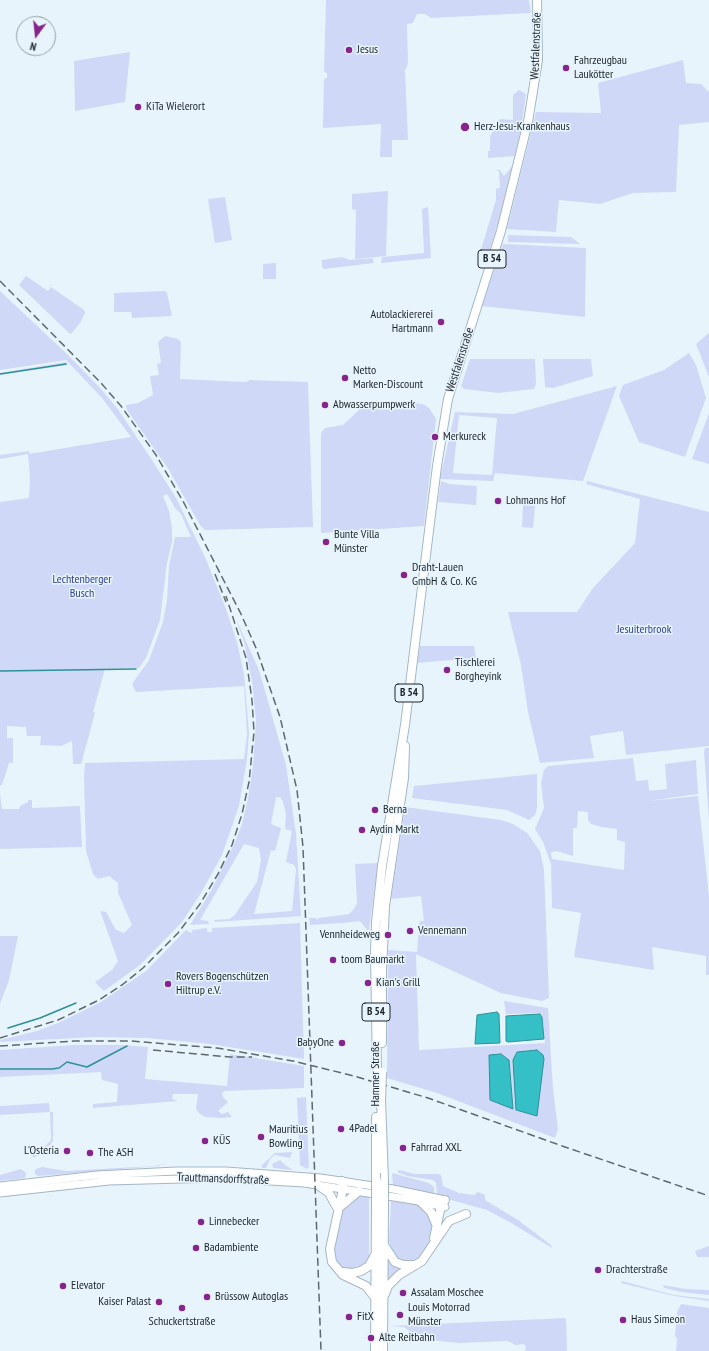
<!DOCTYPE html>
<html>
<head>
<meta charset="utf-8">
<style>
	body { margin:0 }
	#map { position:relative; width:709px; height:1351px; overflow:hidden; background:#e8f4fc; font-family:"PT Sans Narrow",sans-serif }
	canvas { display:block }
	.north { position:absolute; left:16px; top:16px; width:40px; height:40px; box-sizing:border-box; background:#e8f4fc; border:1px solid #96a1a7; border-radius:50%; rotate:195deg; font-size:11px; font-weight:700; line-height:16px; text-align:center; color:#1c2428 }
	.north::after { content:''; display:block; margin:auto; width:14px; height:18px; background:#87248c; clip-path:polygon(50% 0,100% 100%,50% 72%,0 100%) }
</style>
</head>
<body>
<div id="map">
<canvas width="709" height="1351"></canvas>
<div class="north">N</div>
</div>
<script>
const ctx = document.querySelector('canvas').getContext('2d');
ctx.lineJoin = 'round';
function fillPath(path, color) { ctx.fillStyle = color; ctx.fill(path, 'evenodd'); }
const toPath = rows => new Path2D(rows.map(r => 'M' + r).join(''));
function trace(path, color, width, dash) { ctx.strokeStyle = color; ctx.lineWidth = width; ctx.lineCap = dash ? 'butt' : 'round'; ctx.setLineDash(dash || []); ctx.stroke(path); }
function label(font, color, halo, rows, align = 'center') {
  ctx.font = font + ' "PT Sans Narrow",sans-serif'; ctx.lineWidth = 3; ctx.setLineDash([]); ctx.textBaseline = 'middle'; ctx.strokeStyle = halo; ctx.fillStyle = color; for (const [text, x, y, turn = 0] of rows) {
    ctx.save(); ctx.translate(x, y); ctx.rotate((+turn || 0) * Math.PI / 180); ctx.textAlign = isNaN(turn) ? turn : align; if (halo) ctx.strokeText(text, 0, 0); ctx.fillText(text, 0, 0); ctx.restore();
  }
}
fillPath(toPath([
	[326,0,529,0,531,13,431,18,425,14,417,14,413,23,407,24,408,63,405,71,408,140,392,140,392,157,380,157,381,124,323,128,324,79,327,78,327,73,324,72],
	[130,52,125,102,75,111,74,61],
	[683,60,686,83,701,84,709,92,709,122,679,125,676,192,633,193,600,204,559,200,556,232,507,229,536,112,601,113,598,83],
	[519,90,526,94,522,123,515,156,488,158,488,151,490,151,490,136,500,119,513,120,513,95],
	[512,166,504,203,488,256,479,256,496,200,496,189,500,188,499,171,495,170,500,170,504,176],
	[388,191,386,256,355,259,356,210,352,209,352,194],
	[225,197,232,240,215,243,208,199],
	[428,207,431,258,381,263,382,257,424,253,422,209],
	[508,235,571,237,580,244,508,242],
	[503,244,586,248,585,317,482,306],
	[342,257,350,260,372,258,374,263,324,269,322,267,322,260],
	[276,263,276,279,263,279,263,264],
	[26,276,48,291,51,287,84,310,85,313,80,323,71,334,69,333,19,285],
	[0,291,69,356,100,388,117,408,150,457,176,498,205,557,226,609,237,642,244,674,249,733,247,759,239,806,222,855,201,893,182,922,140,965,104,991,95,982,112,970,118,961,100,911,106,912,116,930,124,933,132,925,118,893,118,883,109,876,98,879,93,874,86,851,84,776,85,763,244,759,247,734,244,686,136,692,132,684,149,660,163,622,167,600,169,566,175,537,191,537,181,514,175,508,167,494,163,496,169,511,172,528,172,542,167,563,160,620,146,658,139,668,105,669,93,712,95,713,81,764,73,764,72,741,61,746,40,745,41,736,27,736,26,727,7,726,7,738,13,738,13,763,9,763,2,785,0,785,0,502,29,498,30,477,28,454,0,459,0,455,30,451,29,454,131,437,102,398,66,360,0,370],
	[165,291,167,293,172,316,132,318,131,312,114,312,114,293],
	[709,333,709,377,696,344],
	[165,336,178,339,181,342,180,379,246,382,250,380,308,382,313,527,205,530,200,525,169,470,127,410,126,405,138,403,153,395,150,376,159,375,157,364,161,363,158,342],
	[689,353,696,365,706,398,685,457,639,442,619,396,623,385,664,370],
	[470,359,535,359,536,384,534,389,498,393,464,389,461,386],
	[543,359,591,359,593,376,553,388,545,387],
	[66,362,68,365,0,375,0,373],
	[617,386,583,481,495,473,493,481,440,479,455,412,513,414],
	[459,415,497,418,492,475,453,473],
	[394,401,423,404,429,408,436,419,424,526,321,533,321,433,325,428,343,425,360,409,370,404],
	[709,413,709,464,692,459],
	[441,481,449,484,477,486,476,505,438,502],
	[587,481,709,512,709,746,626,755,623,731,590,736,594,758,540,763,528,712,521,665,508,612,577,612,593,588,635,543,640,499,586,484],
	[523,505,535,506,533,528,522,527],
	[236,619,259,670,286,765,296,834,301,916,215,922,214,920,229,919,234,916,257,882,261,860,259,848,244,844,200,920,208,921,209,924,190,925,212,889,235,842,242,824,248,798,253,766,256,720,252,681,244,642],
	[276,797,280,797,283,802,286,814,285,829,292,831,286,862,294,865,296,869,292,911,254,914,271,850,275,851,281,828,271,824],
	[420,646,474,646,476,658,417,663],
	[705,748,709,748,709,820,704,752],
	[633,758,636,781,648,780,649,791,667,789,665,764,696,760,698,794,648,801,698,796,709,896,709,975,706,975,706,956,652,947,654,970,574,957,581,913,552,908,551,864,543,842,535,829,544,808,541,783,544,770,548,766],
	[578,811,588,812,588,820,591,824,601,827,617,829,617,840,625,842,624,870,552,859,551,852,557,851,573,856,573,828,577,828],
	[537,774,537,808,535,815,529,820,507,810,412,798,414,786],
	[0,793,2,809,19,809,20,806,28,802,28,800,32,800,32,808,80,806,82,847,0,849],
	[405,807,501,820,513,824,527,833,540,851,544,870,549,998,542,1001,501,993,416,954,419,1050,545,1043,542,1013,506,1014,504,1001,548,1008,553,1089,558,1129,555,1138,437,1093,387,1078,388,950,417,952,419,925,420,921,424,921,421,896,391,899],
	[501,1054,509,1060,513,1109,491,1100,489,1055],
	[378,863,369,930,367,930,360,921,343,923,310,925,309,918,316,918,317,920,319,918,349,914,354,909,357,903,355,864],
	[300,923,304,1059,210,1044,148,1038,96,1037,1,1042,0,1040,37,1031,58,1023,101,1002,146,971,186,930,192,933,192,930,207,928,207,932,212,932,212,928],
	[0,936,18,936,9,980,0,1004],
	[74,1045,122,1045,148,1047,145,1079,227,1086,230,1054,304,1066,304,1088,225,1091,222,1093,223,1097,228,1102,218,1111,222,1114,228,1112,232,1117,221,1118,205,1117,199,1113,196,1109,198,1094,173,1094,172,1099,178,1101,93,1108,93,1104,117,1102,118,1084,102,1080,101,1072,0,1077,0,1050],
	[306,1097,309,1167,307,1169,300,1165,297,1098],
	[49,1103,50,1112,53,1112,53,1141,50,1145,34,1158,31,1154,34,1149,43,1148,51,1140,50,1112,0,1115,0,1106],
	[292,1152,290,1158,275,1155,270,1159,266,1168,262,1168,262,1165,275,1153],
	[280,1160,285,1165,293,1170,273,1168,272,1164],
	[169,1163,158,1166,38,1176,34,1173,36,1169,42,1167,66,1171,154,1166],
	[21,1169,26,1173,25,1178,0,1181,0,1175],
	[399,1170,415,1174,438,1174,441,1175,443,1186,459,1193,474,1195,478,1192,483,1194,485,1195,485,1200,518,1220,551,1245,552,1248,513,1224,487,1210,437,1196,436,1183,433,1180,407,1176,397,1172],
	[392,1173,429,1183,434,1187,434,1196,393,1187],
	[358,1195,369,1195,369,1257,365,1266,346,1270,337,1264,333,1253,342,1212,344,1207],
	[391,1201,419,1205,433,1220,432,1234,427,1249,416,1262,399,1262,392,1252,389,1241],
	[709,1246,709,1257,697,1257,695,1251],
	[386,1249,388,1254,409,1266,386,1291],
	[622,1281,674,1295,709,1299,709,1301,674,1296,621,1283],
	[662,1285,686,1289,709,1290,709,1295,681,1292,665,1288],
	[681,1304,709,1308,709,1351,676,1351,677,1339,675,1336,677,1312],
	[566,1318,567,1351,525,1351,526,1346,523,1344,516,1345,507,1341,459,1343,438,1341,409,1331,404,1327,390,1326]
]), '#cfd8f7');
const water = toPath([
	[497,1012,499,1014,500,1043,475,1044,477,1015,497,1012],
	[540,1014,542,1017,544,1039,508,1042,506,1041,506,1016,540,1014],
	[537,1050,543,1055,544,1059,537,1116,516,1110,513,1060,517,1052,537,1050],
	[501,1054,509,1060,513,1109,490,1100,489,1055,501,1054]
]);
fillPath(water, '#34c0c6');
trace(water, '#2d9197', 1);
trace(toPath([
	[0,374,66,364],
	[0,671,136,669],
	[8,1028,40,1018,76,1003],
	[0,1069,52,1069,59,1068,67,1062,87,1067,127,1046]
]), '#2d9197', 1.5);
const secondary = toPath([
	[0,1186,97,1175,176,1171,226,1171,321,1178,393,1189,445,1200],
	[0,1193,109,1181,219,1178,304,1183,413,1200,445,1207]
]);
const primary = toPath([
	[382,1043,382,970,385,906,404,778,405,746],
	[377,1072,375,953,376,922,382,866,405,725,437,466,448,399,501,231,528,122,538,60,537,0],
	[381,1100,384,1181],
	[376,1173,376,1117],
	[342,1181,343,1189,330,1249,332,1262,343,1275,366,1286,376,1299],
	[318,1185,329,1193,336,1206],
	[420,1201,431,1212,436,1224],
	[340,1207,359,1191],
	[434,1238,441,1206,445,1200],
	[384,1245,395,1262,403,1265,416,1265],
	[343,1272,353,1273,361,1271,369,1266,375,1255],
	[385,1294,388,1286,399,1275,422,1261,449,1221,466,1214],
	[375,1351,376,1205],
	[383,1351,384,1206]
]);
trace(secondary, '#a3b7c4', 9);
trace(primary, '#a3b7c4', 10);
trace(secondary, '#fff', 7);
trace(primary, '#fff', 8);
trace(toPath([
	[0,281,101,383,121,406,156,455,184,503,241,614,256,648,280,717,297,790,303,847,321,1351],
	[215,574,226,602],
	[0,1038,58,1020,99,1000,122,985,143,968,178,933,200,904,218,874,232,845,242,814,249,782,254,732,252,700,246,658,226,596],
	[0,1046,74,1041,131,1041,217,1048,293,1061,354,1076,428,1098,565,1147,709,1196],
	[153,1050,230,1057,252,1057]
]), '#5f686d', 1.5, [8, 4]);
const primaryBridge = toPath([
	[381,1100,382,1072],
	[376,1205,376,1173],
	[384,1206,384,1181]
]);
trace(primaryBridge, '#a3b7c4', 10, []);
trace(primaryBridge, '#fff', 8);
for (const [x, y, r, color] of [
	[349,50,4,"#87248c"],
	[566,68,4,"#87248c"],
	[138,107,4,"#87248c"],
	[465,127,5,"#87248c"],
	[441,322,4,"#87248c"],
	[345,378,4,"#87248c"],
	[325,405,4,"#87248c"],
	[435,437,4,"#87248c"],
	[498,501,4,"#87248c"],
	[326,542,4,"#87248c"],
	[404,575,4,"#87248c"],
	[447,670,4,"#87248c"],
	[375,810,4,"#87248c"],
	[362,830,4,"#87248c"],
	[410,931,4,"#87248c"],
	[388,935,4,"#87248c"],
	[333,960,4,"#87248c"],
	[368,983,4,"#87248c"],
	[168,984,4,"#87248c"],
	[342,1043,4,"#87248c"],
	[341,1129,4,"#87248c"],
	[261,1137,4,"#87248c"],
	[205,1141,4,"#87248c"],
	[403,1148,4,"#87248c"],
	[67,1151,4,"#87248c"],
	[90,1153,4,"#87248c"],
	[201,1222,4,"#87248c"],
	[196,1248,4,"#87248c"],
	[598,1270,4,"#87248c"],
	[63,1286,4,"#87248c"],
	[403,1293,4,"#87248c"],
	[207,1297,4,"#87248c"],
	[159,1302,4,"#87248c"],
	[182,1308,4,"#87248c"],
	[400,1315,4,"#87248c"],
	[349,1317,4,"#87248c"],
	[623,1320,4,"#87248c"],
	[371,1338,4,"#87248c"]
]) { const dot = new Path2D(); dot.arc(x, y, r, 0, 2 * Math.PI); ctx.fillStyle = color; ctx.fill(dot); trace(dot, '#e8f4fc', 1.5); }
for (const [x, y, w] of [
	[492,259,28],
	[409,693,28],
	[376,1012,28]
]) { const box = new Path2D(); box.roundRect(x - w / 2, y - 9, w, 18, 3); ctx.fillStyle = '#e8f4fc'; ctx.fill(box); trace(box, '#1c2428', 1); }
label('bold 11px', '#1c2428', null, [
	["B 54",492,259],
	["B 54",409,693],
	["B 54",376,1012]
]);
label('12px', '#1c2428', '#e8f4fc', [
	["Westfalenstraße",536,46,-88],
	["Westfalenstraße",460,360,-72],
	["Hammer Straße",376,1074,-90],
	["Trauttmansdorffstraße",223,1179,2]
]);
label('12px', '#1c2428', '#e8f4fc', [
	["Jesus",357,50],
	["Fahrzeugbau",574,61],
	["Laukötter",574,75],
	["KiTa Wielerort",146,107],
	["Herz-Jesu-Krankenhaus",474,127],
	["Autolackiererei",433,315,"right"],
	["Hartmann",433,329,"right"],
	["Netto",353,371],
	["Marken-Discount",353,385],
	["Abwasserpumpwerk",333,405],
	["Merkureck",443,437],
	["Lohmanns Hof",506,501],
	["Bunte Villa",334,535],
	["Münster",334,549],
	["Draht-Lauen",412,568],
	["GmbH & Co. KG",412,582],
	["Tischlerei",455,663],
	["Borgheyink",455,677],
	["Berna",383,810],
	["Aydin Markt",370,830],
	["Vennemann",418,931],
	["Vennheideweg",380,935,"right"],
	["toom Baumarkt",341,960],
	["Rovers Bogenschützen",176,977],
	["Hiltrup e.V.",176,991],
	["Kian's Grill",376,983],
	["BabyOne",334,1043,"right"],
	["4Padel",349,1129],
	["Mauritius",269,1130],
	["Bowling",269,1144],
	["KÜS",213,1141],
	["Fahrrad XXL",411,1148],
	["L'Osteria",59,1151,"right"],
	["The ASH",98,1153],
	["Linnebecker",209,1222],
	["Badambiente",204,1248],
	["Drachterstraße",606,1270],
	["Elevator",71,1286],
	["Assalam Moschee",411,1293],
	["Brüssow Autoglas",215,1297],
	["Kaiser Palast",151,1302,"right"],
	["Louis Motorrad",408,1308],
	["Münster",408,1322],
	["FitX",357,1317],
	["Haus Simeon",631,1320],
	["Schuckertstraße",182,1322,"center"],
	["Alte Reitbahn",379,1338]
], 'left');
label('12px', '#314098', '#e8f4fc', [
	["Lechtenberger",82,580],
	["Busch",82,594],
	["Jesuiterbrook",644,630]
]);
</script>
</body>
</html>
